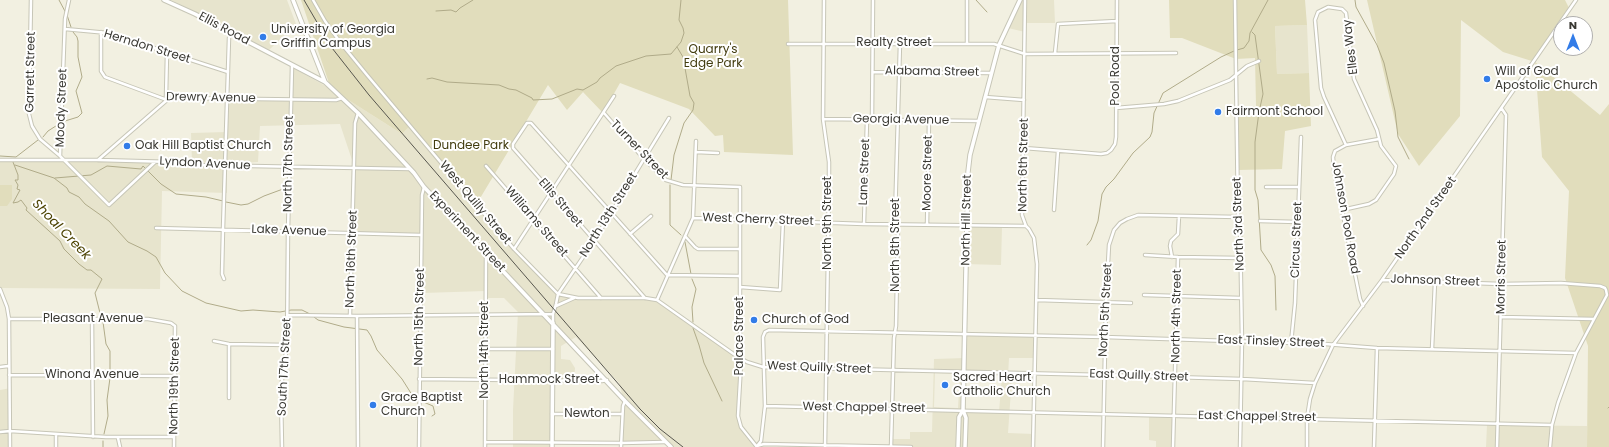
<!DOCTYPE html>
<html>
<head>
<meta charset="utf-8">
<style>
	body { margin:0 }
	#map { position:relative; width:1609px; height:447px; overflow:hidden; background:#f2f0e1; font-family:Poppins,sans-serif }
	canvas { display:block }
	.north { position:absolute; left:1553px; top:16px; width:40px; height:40px; box-sizing:border-box; background:#fff; border:1px solid #b0afad; border-radius:50%; rotate:0deg; font-size:11px; font-weight:700; line-height:16px; text-align:center; color:#393832 }
	.north::after { content:''; display:block; margin:auto; width:14px; height:18px; background:#327ce8; clip-path:polygon(50% 0,100% 100%,50% 72%,0 100%) }
</style>
</head>
<body>
<div id="map">
<canvas width="1609" height="447"></canvas>
<div class="north">N</div>
</div>
<script>
const ctx = document.querySelector('canvas').getContext('2d');
ctx.lineJoin = 'round';
function fillPath(path, color) { ctx.fillStyle = color; ctx.fill(path, 'evenodd'); }
const toPath = rows => new Path2D(rows.map(r => 'M' + r).join(''));
function trace(path, color, width, dash) { ctx.strokeStyle = color; ctx.lineWidth = width; ctx.lineCap = dash ? 'butt' : 'round'; ctx.setLineDash(dash || []); ctx.stroke(path); }
function label(font, color, halo, rows, align = 'center') {
  ctx.font = font + ' Poppins,sans-serif'; ctx.lineWidth = 4; ctx.setLineDash([]); ctx.textBaseline = 'middle'; ctx.strokeStyle = halo; ctx.fillStyle = color; for (const [text, x, y, turn = 0] of rows) {
    ctx.save(); ctx.translate(x, y); ctx.rotate((+turn || 0) * Math.PI / 180); ctx.textAlign = isNaN(turn) ? turn : align; if (halo) ctx.strokeText(text, 0, 0); ctx.fillText(text, 0, 0); ctx.restore();
  }
}
fillPath(toPath([
	[171,0,287,0,296,24,269,50],
	[1021,0,1054,0,1055,23,1026,23,1025,32,1008,28],
	[1307,25,1309,73,1277,74,1275,26],
	[291,67,331,89,402,134,410,126,502,238,557,295,656,300,738,358,738,421,756,445,755,447,670,447,667,443,621,444,622,394,619,383,576,337,561,346,561,359,570,360,575,368,574,382,553,382,552,447,513,447,513,410,518,312,504,298,486,298,486,291,422,293,423,235,354,235,355,169,340,124,260,126,258,162,227,164,227,193,162,191,160,289,0,288,0,159,192,163,191,133,227,132,229,101,291,100],
	[965,226,1002,227,1001,265,965,264],
	[965,335,1037,336,1036,358,1009,358,1008,376,1012,376,1008,433,1034,434,1034,447,891,447,891,439,910,439,910,432,932,432,934,359,965,358],
	[935,373,960,374,958,408,934,407],
	[964,375,1002,376,999,412,962,410],
	[11,388,11,447,0,447,0,390],
	[1149,416,1175,417,1175,447,1156,447,1156,441,1149,440],
	[1487,425,1587,426,1587,447,1486,447]
]), '#e7e4cd');
fillPath(toPath([
	[301,0,788,0,793,155,724,152,723,135,715,136,689,109,620,83,603,113,583,92,567,110,548,85,476,205,410,126,402,134,331,89],
	[1169,0,1305,0,1307,25,1275,26,1277,74,1309,73,1311,126,1285,131,1282,169,1238,170,1237,106,1256,106,1255,58,1236,59,1182,38,1170,38],
	[1367,0,1565,0,1569,8,1538,55,1535,62,1600,115,1609,104,1609,447,1587,447,1588,346,1565,278,1569,191,1542,157,1535,62,1503,52,1461,20,1460,116,1419,166,1398,134],
	[0,185,12,185,12,199,7,206,0,206]
]), '#e1ddbc');
trace(toPath([
	[59,0,67,15,71,27],
	[976,0,987,12],
	[1355,0,1356,7,1377,45,1384,63,1395,111,1398,137,1409,159],
	[436,11,451,10,456,12,460,8,473,0],
	[1252,32,1255,35,1263,94,1259,112,1255,142,1255,190,1258,200,1261,250,1271,265,1275,276,1276,310],
	[1237,50,1244,48,1249,41,1250,33,1268,0],
	[427,79,432,78,447,82,499,85,509,89,516,90,532,98,533,100,552,99,577,89,583,90,597,82,600,78,616,66,646,56,671,54,681,42,684,33,683,28,679,20,681,0],
	[65,121,78,117,82,113,76,91,82,77,78,57,78,41,77,37,73,32],
	[43,137,48,131,59,124],
	[0,156,16,157,38,140],
	[13,162,18,175,18,180,15,180,18,185,17,189,20,190,13,203,18,202,21,200,27,208,26,210,60,241,64,249,79,264,87,270,91,270,102,279,95,293,101,317],
	[15,165,54,178,67,188,69,192,79,197,85,204,109,221,128,242,147,251,156,257,165,273,182,291,206,303,241,311,253,310,280,312,291,310,302,310,312,315],
	[55,178,91,175,107,166,141,169,143,166,161,184,176,194,206,197,223,201],
	[671,180,674,155,684,123,693,110,694,103,690,96,683,57,677,47],
	[670,185,670,225,681,235],
	[226,202,241,205,248,204,264,196,283,189],
	[685,242,691,274],
	[1087,245,1091,240,1098,221,1102,194,1106,187,1114,179,1133,153,1150,137,1152,132,1154,113,1163,93,1221,57,1234,51],
	[692,279,696,289,692,307,693,322],
	[314,317,318,320,344,327,367,330,371,336,377,350,402,379,414,398,418,400],
	[103,322,106,344,110,351,110,372],
	[693,328,699,345,704,363,722,401],
	[421,401,433,406,435,414,432,416],
	[1608,408,1609,407],
	[104,434,108,416,107,400,110,378],
	[103,441,103,447]
]), '#b0ab89', 1);
const street = toPath([
	[31,0,29,114,32,126,40,139,60,156],
	[69,0,65,19,60,156,109,205,155,162],
	[313,0,325,21,340,42,367,75,514,249,558,294,578,298,645,298,657,300,735,355,747,362,763,367,1104,375,1242,379,1315,383],
	[824,0,823,119,829,162,829,185,825,447],
	[967,0,967,43],
	[1025,0,1022,215,1026,226,1029,229,1034,238,1037,264,1033,447],
	[1235,0,1238,217,1240,223,1242,341,1240,447],
	[65,29,108,33,228,72],
	[101,32,101,71,105,77,167,100,177,98,336,100,342,98],
	[788,44,994,44,1025,54,1176,53],
	[1055,53,1058,24,1117,21],
	[873,72,991,73],
	[985,97,1024,100],
	[167,100,166,97,167,53],
	[1116,108,1164,104,1178,101,1230,80,1247,66,1259,61],
	[604,113,644,159,666,180,683,185,740,187,740,353,741,364,738,416,741,427,757,447],
	[823,119,979,121],
	[872,120,873,0],
	[1024,148,1101,154,1107,153,1111,150,1115,144,1116,137,1117,0],
	[696,152,718,153],
	[0,160,98,160,173,162,199,165,410,169],
	[98,160,167,100],
	[486,166,601,298],
	[1266,187,1299,187],
	[1054,210,1058,151],
	[1342,210,1369,204,1376,200,1394,174,1396,166,1381,146,1377,130,1354,79,1346,13,1342,9,1328,7,1318,12,1315,20,1321,88,1324,97,1346,145],
	[693,218,864,224,1026,226],
	[1260,221,1298,222],
	[864,224,867,120],
	[927,225,929,121],
	[156,228,421,235],
	[630,234,651,216],
	[685,236,695,247,698,249,740,249],
	[514,249,614,96],
	[1145,255,1178,257,1240,258],
	[1172,257,1170,246,1171,241,1178,234,1179,216],
	[224,279,222,274,223,229,229,38,231,33],
	[1382,280,1502,284,1561,283,1600,286,1605,288,1606,290],
	[740,287,780,290,783,221],
	[0,289,7,307,9,319,10,447],
	[1144,295,1241,298],
	[645,298,513,148,513,144,527,123,531,123,667,275,740,276],
	[657,300,693,218,696,141],
	[1037,300,1131,303],
	[556,306,574,298],
	[1363,306,1360,299,1334,170,1333,157,1335,151,1346,145,1379,139],
	[288,315,357,316,553,314],
	[350,315,355,123,358,113],
	[357,316,358,447],
	[1501,317,1594,319],
	[9,319,148,319,171,323,175,326,174,447],
	[92,319,93,437],
	[553,323,553,314,556,304,558,294,594,241,669,118],
	[214,341,229,344,287,345],
	[1291,343,1295,303,1301,137],
	[486,349,553,349],
	[1432,349,1435,282],
	[0,367,8,366],
	[9,375,176,376],
	[419,379,602,381,607,380],
	[229,398,229,344],
	[765,406,1552,425],
	[552,414,622,414],
	[0,432,10,431,106,437,174,437],
	[56,435,56,447],
	[118,438,120,447],
	[485,442,621,443,665,442],
	[757,446,761,441,765,406,763,337,765,332,769,330,1104,337,1325,344,1377,348,1576,353],
	[757,446,764,444,911,447],
	[282,447,281,395,282,380,287,345,288,231,292,66],
	[419,447,422,195,424,187],
	[485,447,486,254],
	[621,447,623,406,625,401],
	[891,447,894,338,896,326,898,229,895,220,900,43],
	[1103,447,1106,302,1109,245,1114,230,1120,223,1127,219,1138,215,1238,217],
	[1173,447,1178,257],
	[1307,447,1307,418,1310,399,1315,383,1333,345,1382,280,1576,0],
	[1374,447,1377,348],
	[1497,447,1506,115,1502,109],
	[1550,447,1552,425,1558,403,1576,353,1607,295,1606,290]
]);
const secondary = toPath([
	[164,0,195,14,325,82],
	[293,0,325,82,358,113,414,173,424,187,625,401,671,447],
	[552,447,553,323],
	[958,447,959,417,963,410],
	[965,447,966,418,963,410,968,172,970,155,999,45,1020,0]
]);
trace(street, '#c7c6b7', 4.5);
trace(secondary, '#c7c6b7', 5.5);
trace(street, '#fff', 2.5);
trace(secondary, '#fff', 3.5);
trace(toPath([
	[304,0,332,48,369,95,640,409,660,429,683,447]
]), '#58574f', 1);
for (const [x, y, r, color] of [
	[263,37,4,"#327ce8"],
	[1487,79,4,"#327ce8"],
	[1218,112,4,"#327ce8"],
	[127,146,4,"#327ce8"],
	[754,320,4,"#327ce8"],
	[945,385,4,"#327ce8"],
	[373,405,4,"#327ce8"]
]) { const dot = new Path2D(); dot.arc(x, y, r, 0, 2 * Math.PI); ctx.fillStyle = color; ctx.fill(dot); trace(dot, '#fff', 1.5); }
label('12px', '#393832', '#fff', [
	["Ellis Road",224,29,28],
	["Realty Street",894,43],
	["Herndon Street",147,47,17],
	["Elles Way",1351,47,-97],
	["Garrett Street",31,72,-89],
	["Alabama Street",932,72,1],
	["Pool Road",1116,76,-90],
	["Drewry Avenue",211,98,1],
	["Moody Street",62,108,-88],
	["Georgia Avenue",901,120,1],
	["Turner Street",639,150,46],
	["Lyndon Avenue",205,164,3],
	["North 17th Street",289,164,-89],
	["North 6th Street",1024,165,-89],
	["Lane Street",865,172,-88],
	["Moore Street",928,173,-89],
	["West Quilly Street",475,203,50],
	["Ellis Street",560,203,49],
	["North 13th Street",609,215,-58],
	["Johnson Pool Road",1345,218,80],
	["North 2nd Street",1426,218,-55],
	["West Cherry Street",758,220,2],
	["North Hill Street",967,220,-89],
	["Williams Street",536,222,49],
	["North 9th Street",828,223,-90],
	["North 3rd Street",1239,224,-92],
	["Lake Avenue",289,231,2],
	["Experiment Street",467,232,47],
	["Circus Street",1297,240,-88],
	["North 8th Street",896,245,-90],
	["North 16th Street",352,259,-88],
	["Morris Street",1502,277,-89],
	["Johnson Street",1435,281,2],
	["North 5th Street",1106,310,-87],
	["North 4th Street",1177,316,-89],
	["North 15th Street",420,317,-89],
	["Pleasant Avenue",93,319],
	["Palace Street",740,336,-90],
	["East Tinsley Street",1271,342,2],
	["North 14th Street",485,350,-90],
	["South 17th Street",285,367,-87],
	["West Quilly Street",819,368,2],
	["Winona Avenue",92,375],
	["East Quilly Street",1139,376,2],
	["Hammock Street",549,380],
	["North 19th Street",175,386,-89],
	["West Chappel Street",864,408,1],
	["Newton",587,414],
	["East Chappel Street",1257,417,1]
]);
label('12px', '#393832', '#fff', [
	["University of Georgia",271,30],
	["- Griffin Campus",271,44],
	["Will of God",1495,72],
	["Apostolic Church",1495,86],
	["Fairmont School",1226,112],
	["Oak Hill Baptist Church",135,146],
	["Church of God",762,320],
	["Sacred Heart",953,378],
	["Catholic Church",953,392],
	["Grace Baptist",381,398],
	["Church",381,412]
], 'left');
label('12px', '#423c0f', '#fff', [
	["Quarry's",713,50],
	["Edge Park",713,64],
	["Dundee Park",471,146]
]);
label('italic 13px', '#4c4302', '#fff', [
	["Shoal Creek",61,230,46]
]);
</script>
</body>
</html>
